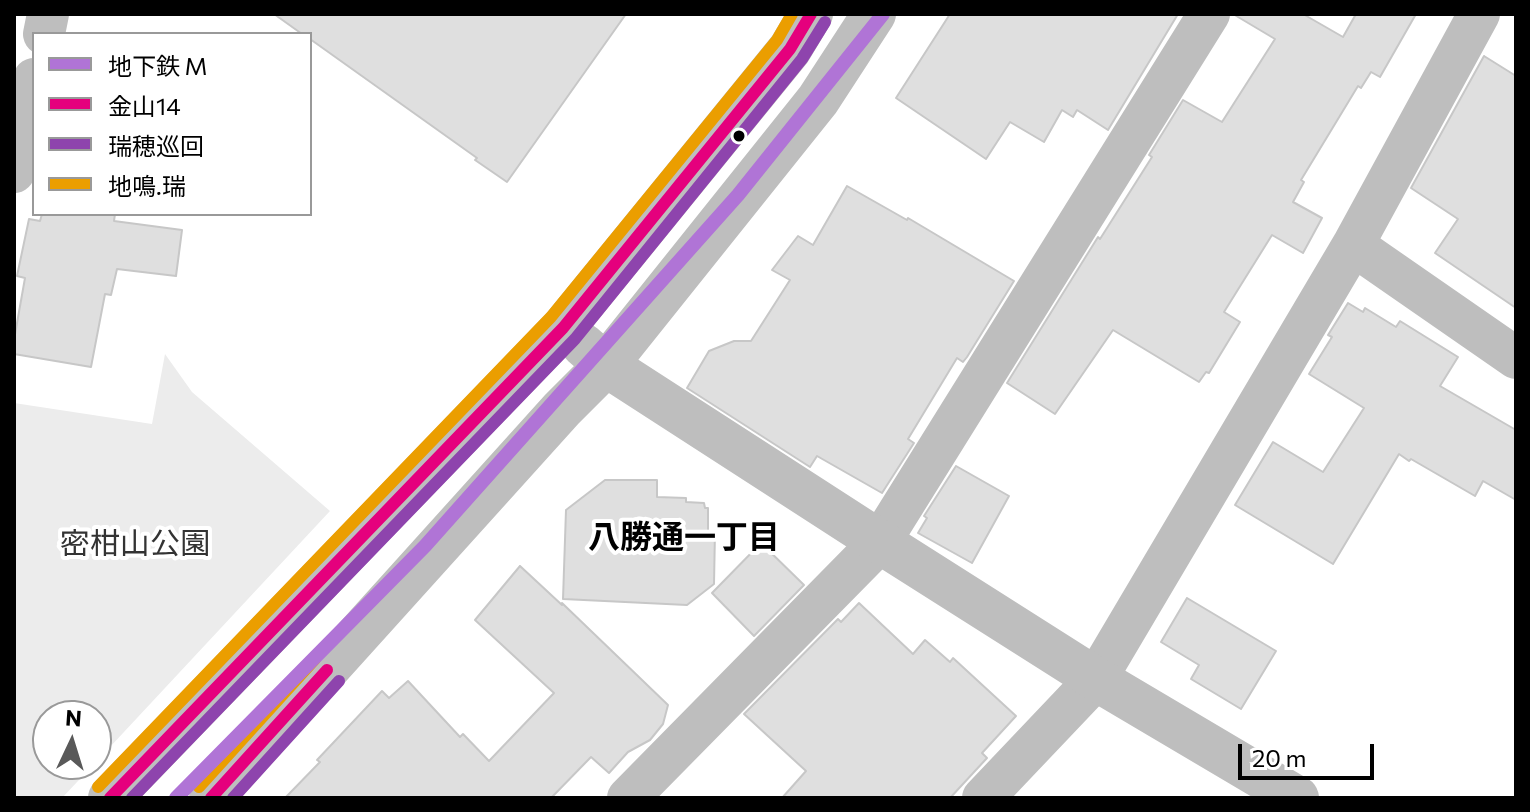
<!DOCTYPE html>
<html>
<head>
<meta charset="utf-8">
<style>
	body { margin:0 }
	#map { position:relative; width:1530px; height:812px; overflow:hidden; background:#fff; font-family:Commissioner,"Noto Sans JP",sans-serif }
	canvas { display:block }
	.frame { position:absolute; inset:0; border:16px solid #000; pointer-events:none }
	.legend { position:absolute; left:32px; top:32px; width:280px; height:184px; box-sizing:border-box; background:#fff; border:2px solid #999; margin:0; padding:10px 14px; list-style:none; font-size:24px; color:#000 }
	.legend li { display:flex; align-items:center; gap:16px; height:40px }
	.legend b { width:40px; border:2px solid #999 }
	.north { position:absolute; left:32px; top:700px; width:80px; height:80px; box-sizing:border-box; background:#fff; border:2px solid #999; border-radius:50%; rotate:4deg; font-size:22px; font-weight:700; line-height:32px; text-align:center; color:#000 }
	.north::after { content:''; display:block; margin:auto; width:28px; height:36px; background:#595959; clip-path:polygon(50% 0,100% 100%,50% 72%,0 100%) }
	.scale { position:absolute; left:1238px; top:744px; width:136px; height:36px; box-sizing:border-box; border:4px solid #000; border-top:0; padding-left:10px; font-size:24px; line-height:28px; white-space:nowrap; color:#000; -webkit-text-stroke:6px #fff; paint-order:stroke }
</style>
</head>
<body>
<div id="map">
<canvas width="1530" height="812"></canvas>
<div class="frame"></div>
<ul class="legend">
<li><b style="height:10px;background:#b074d6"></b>地下鉄 M</li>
<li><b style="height:10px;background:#e5007d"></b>金山14</li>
<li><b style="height:10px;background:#8e44ad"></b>瑞穂巡回</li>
<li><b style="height:10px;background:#eb9e00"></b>地鳴.瑞</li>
</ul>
<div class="north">N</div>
<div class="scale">20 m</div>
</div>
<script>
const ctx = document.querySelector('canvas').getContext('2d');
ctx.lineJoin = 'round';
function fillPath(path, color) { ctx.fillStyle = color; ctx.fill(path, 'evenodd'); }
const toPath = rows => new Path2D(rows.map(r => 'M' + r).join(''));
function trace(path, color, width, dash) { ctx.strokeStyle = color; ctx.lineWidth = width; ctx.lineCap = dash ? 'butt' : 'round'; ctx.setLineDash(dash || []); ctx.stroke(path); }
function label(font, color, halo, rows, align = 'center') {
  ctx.font = font + ' Commissioner,"Noto Sans JP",sans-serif'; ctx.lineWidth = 8; ctx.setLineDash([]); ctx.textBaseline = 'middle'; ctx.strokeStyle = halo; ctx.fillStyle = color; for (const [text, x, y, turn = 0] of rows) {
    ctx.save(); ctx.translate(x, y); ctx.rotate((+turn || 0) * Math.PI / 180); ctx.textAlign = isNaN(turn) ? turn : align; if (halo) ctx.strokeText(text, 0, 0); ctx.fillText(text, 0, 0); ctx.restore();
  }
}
fillPath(toPath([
	[165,354,192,392,330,511,96,762,96,716,48,716,48,764,94,764,62,798,14,798,14,403,152,424]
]), '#ececec');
const building = toPath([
	[274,14,626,14,507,182,475,160,477,158,310,39,310,34,302,34,274,14],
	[950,14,1178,14,1108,130,1077,110,1073,117,1062,110,1044,142,1010,122,986,159,896,98,950,14],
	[1233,14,1303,14,1343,37,1356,14,1416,14,1380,77,1371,72,1361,88,1358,86,1301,180,1304,182,1293,202,1322,218,1303,253,1272,235,1224,312,1240,322,1209,373,1206,372,1199,382,1113,330,1055,414,1007,383,1098,237,1100,239,1152,157,1149,155,1183,100,1222,122,1275,39,1233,14],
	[1484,56,1516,76,1516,308,1435,253,1458,219,1411,188,1484,56],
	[847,186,907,220,908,218,1014,281,967,357,963,362,957,358,908,439,914,443,882,493,817,456,810,467,687,388,709,351,734,341,751,341,790,280,772,270,798,236,813,245,847,186],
	[42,214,115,214,114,221,182,230,176,276,117,269,111,295,105,294,91,367,14,354,14,340,25,278,17,276,29,219,40,221,42,214],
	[1348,303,1363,312,1365,308,1396,327,1400,321,1458,357,1440,386,1516,430,1516,500,1483,481,1475,496,1411,459,1409,461,1399,454,1333,564,1235,505,1273,442,1323,472,1364,408,1309,374,1332,337,1328,335,1348,303],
	[956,466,1009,496,972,563,918,533,927,518,924,516,956,466],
	[605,480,657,480,657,497,686,498,686,502,704,503,705,508,708,508,708,532,715,531,714,584,687,605,563,599,566,510,605,480],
	[761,543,804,585,754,636,712,593,761,543],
	[520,566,562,605,562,603,668,705,663,724,650,740,628,752,609,773,591,757,551,798,285,798,320,762,317,760,382,691,389,698,408,681,460,737,463,734,489,761,554,693,475,620,520,566],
	[1187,598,1276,651,1241,709,1191,679,1199,665,1161,642,1187,598],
	[859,603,913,654,925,640,950,662,953,658,1016,716,982,753,987,758,950,798,782,798,806,771,744,714,838,619,841,622,859,603]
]);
fillPath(building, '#dfdfdf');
trace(building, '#c7c7c7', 2);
trace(toPath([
	[44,34,48,14],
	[14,172,34,79],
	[1353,245,1516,358],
	[628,798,880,542,1209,14],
	[983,798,1096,679,1353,245,1479,14]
]), '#bebebe', 42);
trace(toPath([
	[583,345,606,365,880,542,1096,679,1297,798],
	[110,798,563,328,790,49,811,14],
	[211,798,562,409,606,365,818,100,874,14]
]), '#bebebe', 44);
trace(toPath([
	[110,798,563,328,790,49,811,14],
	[211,798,327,670]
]), '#e5007d', 12);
trace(toPath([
	[132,798,575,339,802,59,825,22],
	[233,798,339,681]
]), '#8e44ad', 12);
trace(toPath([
	[98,787,551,317,777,40,792,14],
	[199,787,315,659]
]), '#eb9e00', 12);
trace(toPath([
	[176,798,425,546,738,195,883,14]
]), '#b074d6', 14);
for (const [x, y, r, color] of [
	[739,136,7,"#000"]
]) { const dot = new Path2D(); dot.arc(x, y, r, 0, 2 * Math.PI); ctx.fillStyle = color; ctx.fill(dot); trace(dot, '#fff', 3); }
label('30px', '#333', '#fff', [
	["密柑山公園",135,544]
]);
label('bold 32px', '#000', '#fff', [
	["八勝通一丁目",684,537]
]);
</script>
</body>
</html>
